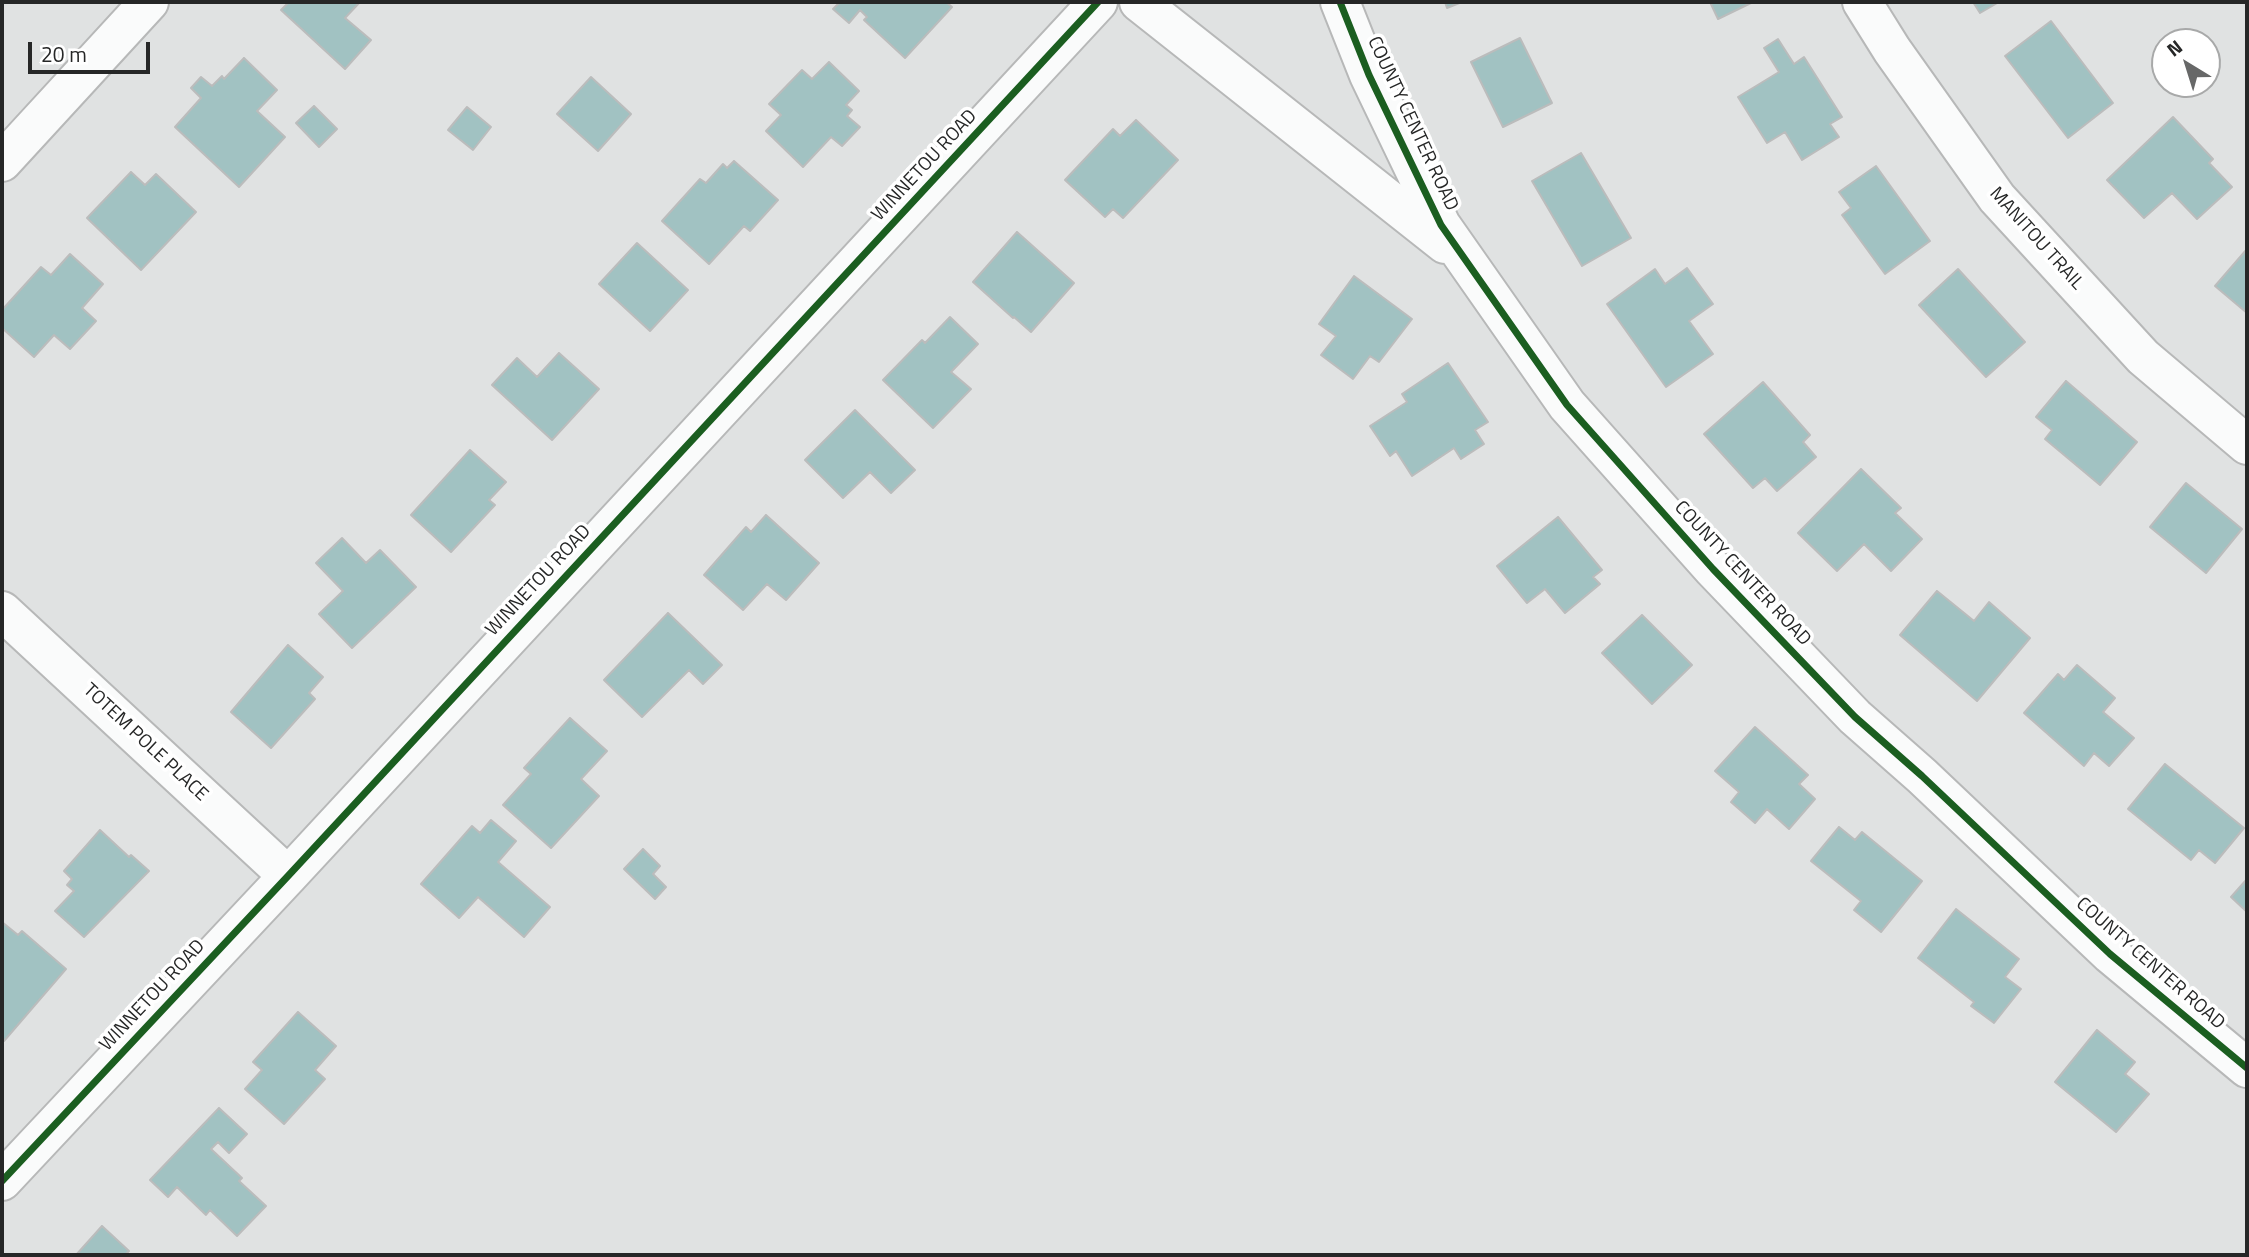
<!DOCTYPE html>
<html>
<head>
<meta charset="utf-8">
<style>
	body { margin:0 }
	#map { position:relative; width:2249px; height:1257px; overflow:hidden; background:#e0e2e2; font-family:"Titillium Web",sans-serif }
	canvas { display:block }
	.frame { position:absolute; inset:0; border:4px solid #262727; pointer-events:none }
	.north { position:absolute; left:2151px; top:28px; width:70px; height:70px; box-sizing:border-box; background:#fff; border:2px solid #a8a9a9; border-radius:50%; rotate:322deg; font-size:19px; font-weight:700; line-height:28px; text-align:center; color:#262727 }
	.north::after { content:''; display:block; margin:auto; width:24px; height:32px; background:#676868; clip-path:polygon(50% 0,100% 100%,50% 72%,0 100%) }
	.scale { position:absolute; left:28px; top:42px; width:122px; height:32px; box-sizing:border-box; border:4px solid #262727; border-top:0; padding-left:9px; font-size:21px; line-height:24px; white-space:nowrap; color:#262727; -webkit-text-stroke:5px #fff; paint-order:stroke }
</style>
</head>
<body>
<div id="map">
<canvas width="2249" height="1257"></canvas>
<div class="frame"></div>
<div class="north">N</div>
<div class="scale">20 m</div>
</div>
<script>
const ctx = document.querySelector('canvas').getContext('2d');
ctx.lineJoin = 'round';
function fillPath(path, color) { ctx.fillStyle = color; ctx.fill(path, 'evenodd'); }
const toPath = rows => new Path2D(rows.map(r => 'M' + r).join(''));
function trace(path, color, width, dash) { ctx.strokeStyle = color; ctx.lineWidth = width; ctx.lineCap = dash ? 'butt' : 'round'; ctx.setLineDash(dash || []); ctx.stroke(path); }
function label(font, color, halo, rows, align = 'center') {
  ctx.font = font + ' "Titillium Web",sans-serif'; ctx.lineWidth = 7; ctx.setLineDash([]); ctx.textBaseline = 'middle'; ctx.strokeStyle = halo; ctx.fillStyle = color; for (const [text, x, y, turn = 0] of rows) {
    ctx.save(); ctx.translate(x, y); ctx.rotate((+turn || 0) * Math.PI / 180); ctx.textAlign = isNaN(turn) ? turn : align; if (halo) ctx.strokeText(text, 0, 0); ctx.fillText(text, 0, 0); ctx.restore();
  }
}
const building = toPath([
	[289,2,360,2,345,18,371,40,345,69,281,10,289,2],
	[840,2,946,2,952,7,905,58,864,20,867,17,860,10,849,23,833,9,840,2],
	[1445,2,1462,2,1447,8,1445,2],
	[1710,2,1753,2,1718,19,1710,2],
	[1973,2,1999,2,1980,13,1973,2],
	[2051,21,2113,103,2068,138,2005,56,2051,21],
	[1520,38,1552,103,1503,127,1471,62,1520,38],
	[1778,39,1794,64,1804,57,1842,117,1830,124,1839,137,1802,160,1785,132,1767,143,1738,97,1779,72,1764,48,1778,39],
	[244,58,277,90,257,111,285,137,239,187,175,127,201,98,191,88,201,77,212,86,222,76,224,79,244,58],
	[829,62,859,91,846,105,852,110,847,116,860,127,842,146,831,137,803,167,766,131,781,115,769,104,802,70,812,79,829,62],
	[591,77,631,114,598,151,557,114,591,77],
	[314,106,337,129,319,147,296,123,314,106],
	[467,107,491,127,473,150,448,130,467,107],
	[2173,117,2213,159,2209,163,2232,187,2197,219,2172,193,2144,218,2107,180,2173,117],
	[1136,120,1178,160,1123,218,1113,209,1105,217,1065,180,1113,129,1120,136,1136,120],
	[1581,153,1631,238,1582,266,1532,181,1581,153],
	[734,161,778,200,750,231,744,226,709,264,662,221,700,179,706,183,723,164,727,168,734,161],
	[1876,166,1930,241,1885,274,1842,215,1851,208,1839,192,1876,166],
	[131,172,145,185,156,174,196,212,141,270,87,218,131,172],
	[1017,232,1074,283,1031,332,1014,317,1013,318,973,282,1017,232],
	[637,243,688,290,650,331,599,284,637,243],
	[2247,249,2247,313,2215,286,2247,249],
	[70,254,103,284,82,308,96,321,70,349,54,335,34,357,2,328,2,310,41,267,51,275,70,254],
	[1687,268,1713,304,1689,321,1713,354,1666,387,1607,304,1655,269,1665,284,1687,268],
	[1958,269,2025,342,1986,377,1919,305,1958,269],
	[1354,276,1412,319,1379,362,1370,356,1353,379,1321,355,1336,336,1319,324,1354,276],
	[950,317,978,344,951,372,971,389,933,428,883,380,922,340,925,343,950,317],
	[559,353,599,389,552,440,492,385,517,358,537,377,559,353],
	[1448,363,1488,422,1475,430,1484,444,1461,459,1454,448,1412,476,1396,451,1390,456,1370,426,1407,402,1402,394,1448,363],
	[2066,381,2137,442,2100,485,2045,439,2052,430,2036,417,2066,381],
	[1763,382,1810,435,1803,442,1816,457,1777,491,1765,478,1753,488,1704,434,1763,382],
	[855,410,915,470,891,493,870,472,843,498,805,460,855,410],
	[470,450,506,482,489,500,495,505,451,552,411,515,470,450],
	[1861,469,1901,508,1895,513,1922,539,1891,571,1864,544,1837,571,1798,533,1861,469],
	[2186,483,2242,529,2206,573,2150,527,2186,483],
	[766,515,819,563,786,600,767,584,743,610,704,575,746,527,751,532,766,515],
	[1558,517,1602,570,1593,577,1600,584,1565,613,1545,589,1527,603,1497,566,1558,517],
	[342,538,366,563,380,550,416,587,352,648,319,614,343,591,316,563,342,538],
	[1937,591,1974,621,1989,602,2030,638,1977,701,1900,635,1937,591],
	[668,613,722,665,703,684,689,670,642,717,604,680,668,613],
	[1642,615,1692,665,1652,704,1602,653,1642,615],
	[288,645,323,677,309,693,315,699,271,748,231,712,288,645],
	[2077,665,2115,698,2103,712,2134,738,2109,766,2094,753,2084,766,2024,713,2058,674,2064,680,2077,665],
	[570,718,607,751,581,779,599,796,551,848,503,805,531,774,524,768,570,718],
	[1755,727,1808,775,1799,784,1815,799,1789,829,1767,809,1755,823,1731,802,1739,792,1715,771,1755,727],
	[2165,764,2244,828,2215,863,2199,850,2191,860,2128,809,2165,764],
	[491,820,516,841,498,862,550,907,524,937,478,897,459,918,421,884,472,826,480,833,491,820],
	[1839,827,1855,840,1862,832,1922,881,1881,932,1854,910,1861,901,1811,861,1839,827],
	[100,830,129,857,131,855,149,871,84,937,55,911,74,891,67,885,72,879,64,871,100,830],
	[643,849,660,866,653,874,666,887,655,899,624,869,643,849],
	[2247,879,2247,912,2231,897,2247,879],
	[1956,909,2019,959,2005,977,2021,989,1994,1023,1971,1006,1974,1002,1918,958,1956,909],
	[2,922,18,935,22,931,66,969,4,1041,2,1039,2,922],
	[298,1012,336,1046,315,1070,325,1079,284,1124,245,1089,262,1070,253,1062,298,1012],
	[2097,1030,2135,1062,2125,1074,2149,1094,2116,1132,2055,1082,2097,1030],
	[219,1108,247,1134,229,1153,218,1142,211,1149,242,1178,239,1181,266,1206,237,1236,210,1210,206,1215,177,1187,168,1197,150,1180,219,1108],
	[102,1226,129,1251,125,1255,76,1255,102,1226]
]);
fillPath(building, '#a1c2c2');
trace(building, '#bbbcbc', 2);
const minor = toPath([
	[1139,2,1445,244],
	[1340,2,1369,75,1441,225,1567,405,1713,569,1855,717,1922,776,2110,954,2247,1068],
	[1862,2,1892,50,1997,198,2143,357,2247,445],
	[2,162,149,2],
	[2,611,288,876],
	[2,1181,288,876,1098,2]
]);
trace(minor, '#b7b8b8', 42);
trace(minor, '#fafbfb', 38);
trace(toPath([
	[1340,2,1369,75,1441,225,1567,405,1713,569,1855,717,1922,776,2110,954,2247,1068],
	[2,1181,288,876,1098,2]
]), '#1b5e20', 7);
label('19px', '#262727', '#fff', [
	["COUNTY CENTER ROAD",1412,124,65],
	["WINNETOU ROAD",925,166,-47],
	["MANITOU TRAIL",2036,239,48],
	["COUNTY CENTER ROAD",1742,574,47],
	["WINNETOU ROAD",539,581,-47],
	["TOTEM POLE PLACE",145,743,43],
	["COUNTY CENTER ROAD",2150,964,41],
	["WINNETOU ROAD",153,996,-47]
]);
</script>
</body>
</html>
